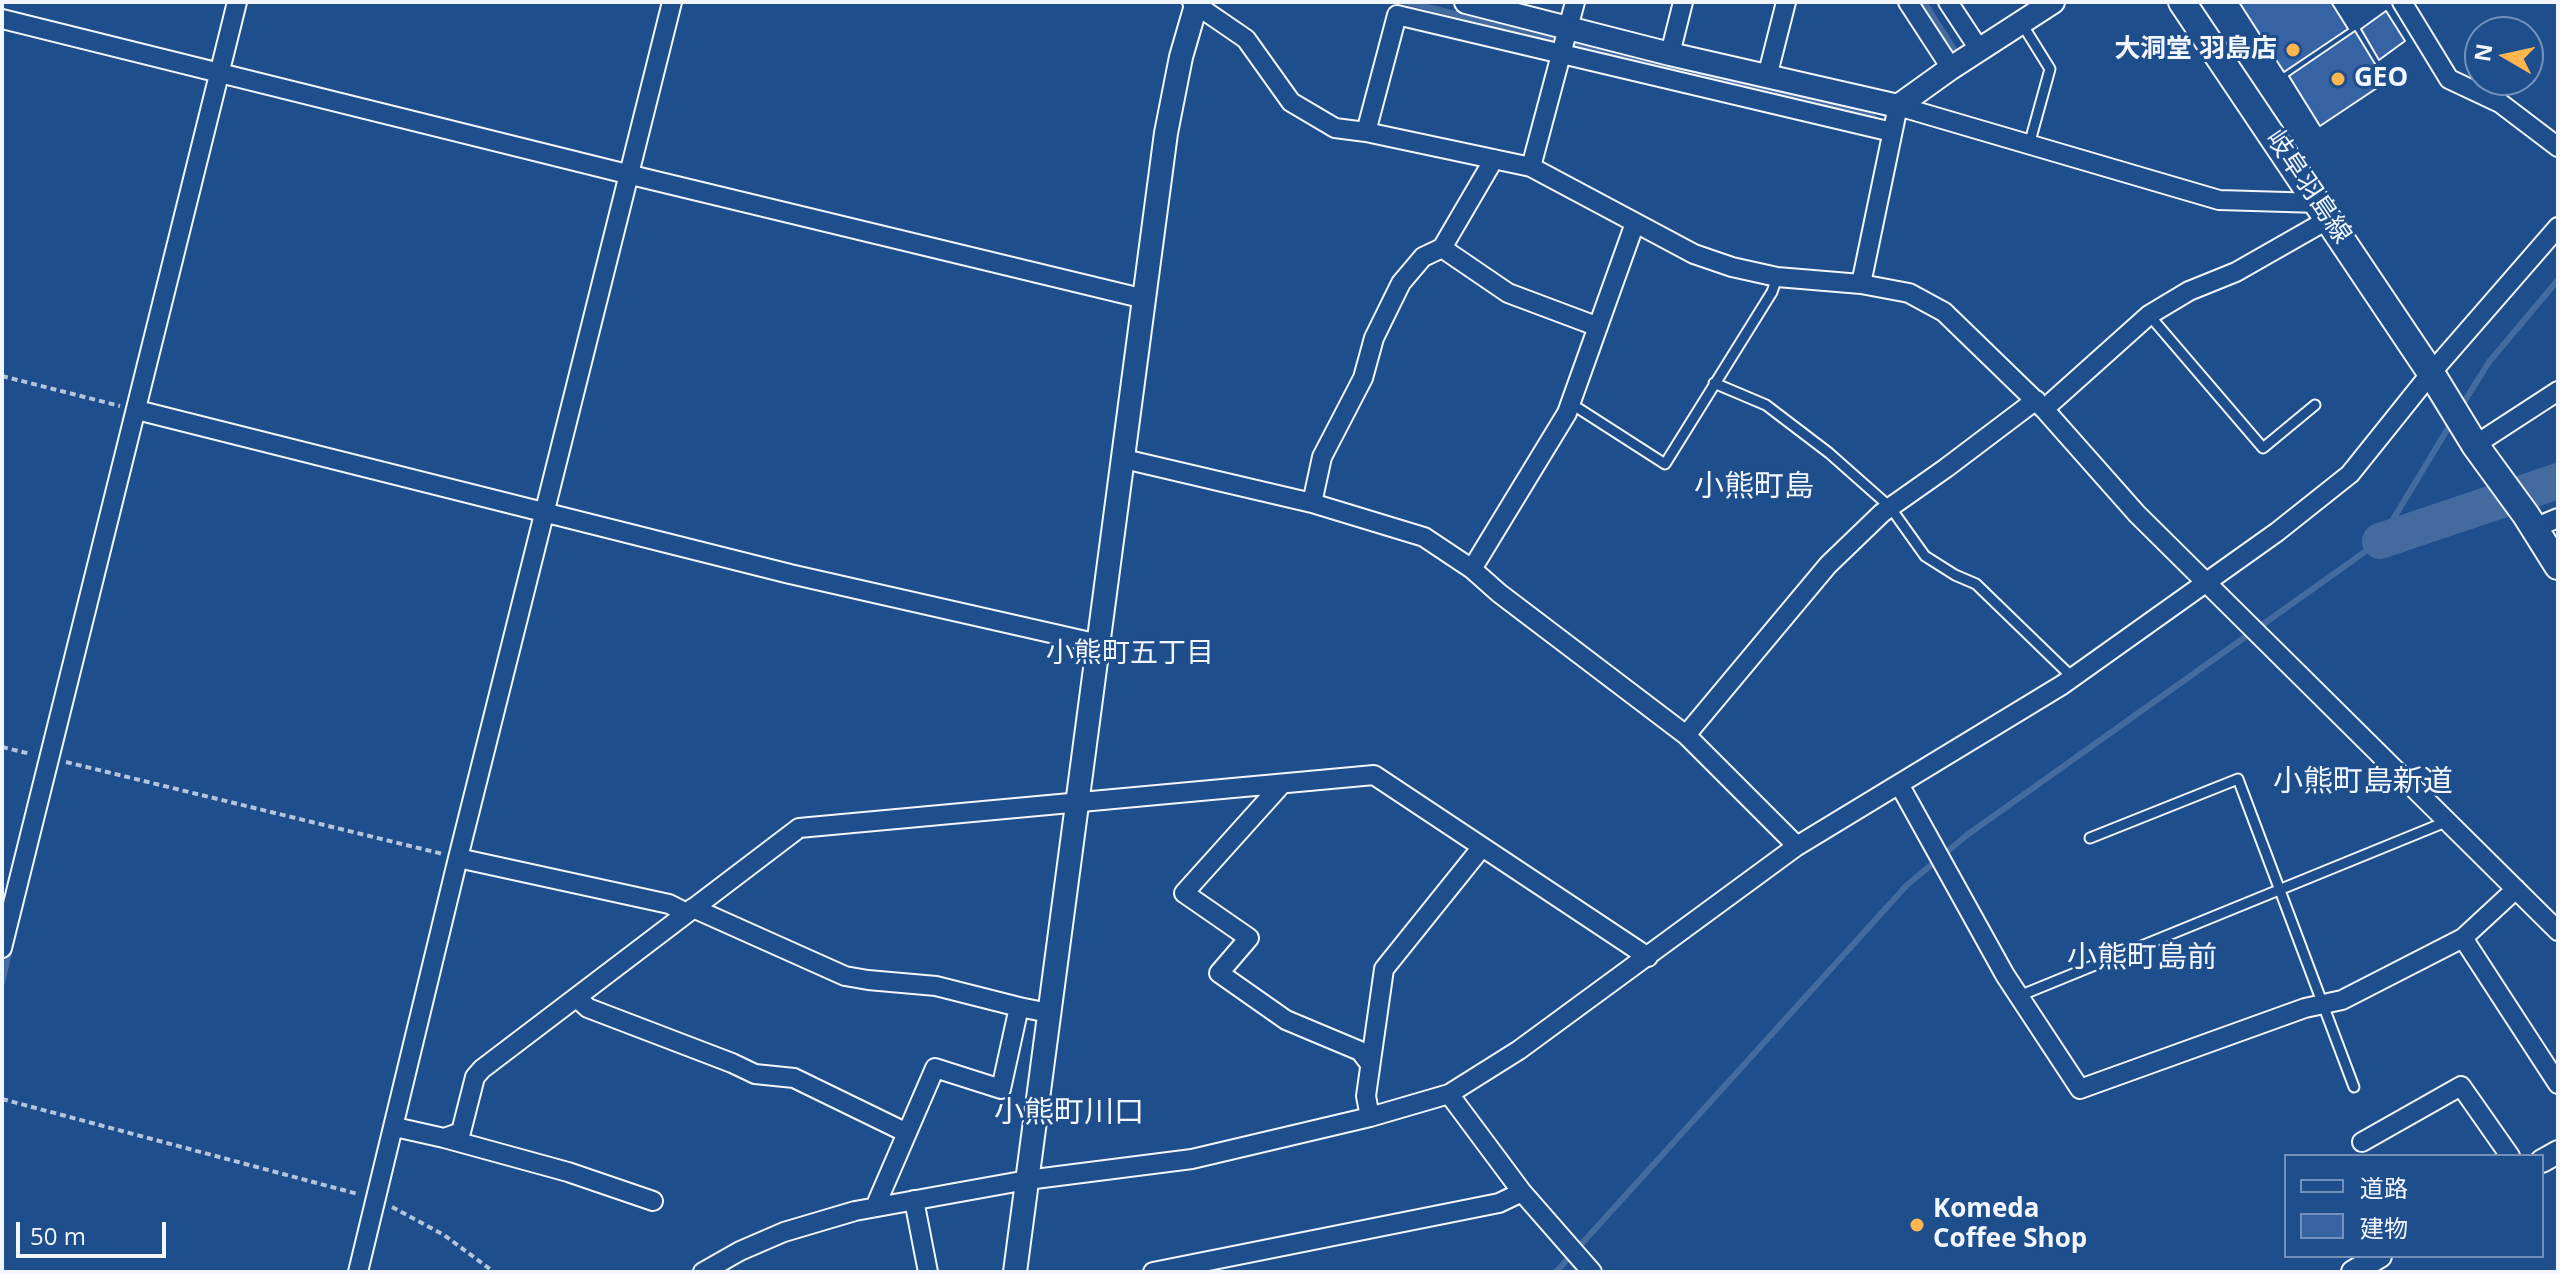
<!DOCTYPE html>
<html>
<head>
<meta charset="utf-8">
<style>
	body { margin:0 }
	#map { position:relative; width:2560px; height:1274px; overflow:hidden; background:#1f4e8c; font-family:"Open Sans","Noto Sans JP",sans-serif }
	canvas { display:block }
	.frame { position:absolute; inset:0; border:4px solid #f2f6ff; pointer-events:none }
	.legend { position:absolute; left:2284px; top:1154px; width:260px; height:104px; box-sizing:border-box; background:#1f4e8c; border:2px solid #7391ba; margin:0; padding:10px 14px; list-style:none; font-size:24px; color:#f2f6ff }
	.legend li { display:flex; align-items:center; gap:16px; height:40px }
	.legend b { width:40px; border:2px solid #7391ba }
	.north { position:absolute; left:2464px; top:16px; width:80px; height:80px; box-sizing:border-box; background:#1f4e8c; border:2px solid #7391ba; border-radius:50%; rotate:279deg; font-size:22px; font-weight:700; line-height:32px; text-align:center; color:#f2f6ff }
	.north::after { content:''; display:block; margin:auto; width:28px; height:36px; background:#ffb74d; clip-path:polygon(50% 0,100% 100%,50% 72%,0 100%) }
	.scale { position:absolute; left:16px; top:1222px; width:150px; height:36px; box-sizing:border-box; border:4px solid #f2f6ff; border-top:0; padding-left:10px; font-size:24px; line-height:28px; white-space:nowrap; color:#f2f6ff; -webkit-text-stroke:6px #1f4e8c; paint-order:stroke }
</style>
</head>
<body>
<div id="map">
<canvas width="2560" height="1274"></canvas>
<div class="frame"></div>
<ul class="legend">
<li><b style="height:10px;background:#1f4e8c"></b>道路</li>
<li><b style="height:22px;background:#3563a3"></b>建物</li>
</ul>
<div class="north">N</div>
<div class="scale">50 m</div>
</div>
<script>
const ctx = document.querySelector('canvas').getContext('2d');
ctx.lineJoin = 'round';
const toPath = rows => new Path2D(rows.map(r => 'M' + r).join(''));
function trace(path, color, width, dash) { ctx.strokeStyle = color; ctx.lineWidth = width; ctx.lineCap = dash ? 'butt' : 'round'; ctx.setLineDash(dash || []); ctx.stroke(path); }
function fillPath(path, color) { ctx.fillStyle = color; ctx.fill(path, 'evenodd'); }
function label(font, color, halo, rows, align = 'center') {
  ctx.font = font + ' "Open Sans","Noto Sans JP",sans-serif'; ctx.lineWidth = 6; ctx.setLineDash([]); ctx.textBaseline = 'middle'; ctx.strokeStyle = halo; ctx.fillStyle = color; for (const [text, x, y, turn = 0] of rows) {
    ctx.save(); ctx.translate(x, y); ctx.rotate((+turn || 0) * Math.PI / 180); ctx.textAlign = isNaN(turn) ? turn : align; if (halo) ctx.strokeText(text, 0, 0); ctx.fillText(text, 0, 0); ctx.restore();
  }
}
trace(toPath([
	[1407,2,1873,117],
	[1924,2,1957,54],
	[2461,407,2489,362,2558,280],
	[2,983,10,948],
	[1556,1272,1907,885,1967,835,2380,541,2453,420]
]), '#446ba0', 6);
trace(toPath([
	[2380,541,2558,481]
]), '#446ba0', 36);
const building = toPath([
	[2239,2,2331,2,2348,29,2284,72,2239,2],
	[2386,11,2405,41,2379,60,2361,29,2386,11],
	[2355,31,2386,82,2320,126,2289,76,2355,31]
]);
fillPath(building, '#3563a3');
trace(building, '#f2f6ff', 2);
const service = toPath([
	[2022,24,2050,69,2029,145],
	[2149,315,2263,448,2315,405],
	[1714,383,1766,405,1829,453,1890,507,1925,556,1955,575,1976,584,2072,677],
	[1570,403,1665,464,1772,292,1777,277],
	[2090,838,2238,779,2354,1087],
	[2019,996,2448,821]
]);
const minor = toPath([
	[1192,2,1246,39,1291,102,1335,128,1366,132,1531,167,1694,254,1732,267,1777,277,1861,284,1909,293,1944,312,2044,409,2137,514,2558,931],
	[1908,2,1951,68],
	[1948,2,1979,49],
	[2402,2,2449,79,2500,103,2558,147],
	[2,19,627,174,1145,299],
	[1670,54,1683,2],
	[1767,77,1786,2],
	[1366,132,1397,15,1892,132],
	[1531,167,1575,2],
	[1442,248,1508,293,1596,326],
	[1861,284,1898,106,2219,200,2319,203],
	[2044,409,2149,315,2189,291,2236,272,2329,219],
	[137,410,790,574,1099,644],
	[2475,445,2558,391],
	[1124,459,1312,503,1424,537,1472,569,1499,593,1686,735,1797,846],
	[1312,503,1322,457,1363,378,1374,338,1401,283,1423,257,1442,248,1494,159],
	[2534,528,2558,518],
	[1472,569,1567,413,1635,223],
	[1686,735,1828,565,1882,513,1946,468,2036,400],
	[1282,784,1184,893,1249,938,1219,973,1286,1020,1360,1051,1370,1064],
	[1899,784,2005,975,2080,1089,2305,1008,2342,1000,2463,938,2516,889],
	[458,858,669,904,685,912],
	[693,908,845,976,868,980,936,986,1019,1007],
	[2463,938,2558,1084],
	[2,948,237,2],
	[577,998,588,1008,732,1063,755,1074,794,1078,907,1133],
	[1449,1094,1522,1192,1592,1272],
	[1370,1117,1366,1096,1384,969,1482,847],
	[395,1127,444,1138,461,1132,475,1077,482,1069,799,828,1374,775,1648,957],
	[444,1138,568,1172,653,1201],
	[2362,1142,2461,1086,2510,1156],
	[914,1200,928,1272],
	[875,1207,935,1068,1001,1089,1019,1007,1049,1013],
	[358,1272,458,858,672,2],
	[703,1272,740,1251,784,1232,855,1211,1027,1180,1192,1159,1370,1117,1449,1094,1519,1050,1797,846,2062,685,2277,532,2350,474,2431,373,2558,227],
	[1153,1272,1499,1203,1522,1192]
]);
const tertiary = toPath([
	[1466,2,1670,54,1898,106,1951,68,2053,2],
	[2542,1161,2558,1152],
	[1015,1272,1166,133,1181,57,1197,2],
	[2353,1272,2380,1256]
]);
const secondary = toPath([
	[2182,2,2431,373,2475,445,2526,515,2558,566]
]);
trace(service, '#f2f6ff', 13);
trace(minor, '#f2f6ff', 22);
trace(tertiary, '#f2f6ff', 26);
trace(secondary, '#f2f6ff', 30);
trace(toPath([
	[2,376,120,406],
	[2,747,31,754],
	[66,762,443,854],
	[2,1099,358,1194],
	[392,1207,444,1235,494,1272]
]), '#b3c4dc', 4, [6, 4]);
trace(service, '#1f4e8c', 9);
trace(minor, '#1f4e8c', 18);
trace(tertiary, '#1f4e8c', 22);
trace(secondary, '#1f4e8c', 26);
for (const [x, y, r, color] of [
	[2293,50,8,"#ffb74d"],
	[2338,79,8,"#ffb74d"],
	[1917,1225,8,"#ffb74d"]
]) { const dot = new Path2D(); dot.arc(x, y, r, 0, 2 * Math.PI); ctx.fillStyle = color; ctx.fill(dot); trace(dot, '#1f4e8c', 3); }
label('bold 26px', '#f2f6ff', '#1f4e8c', [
	["大洞堂 羽島店",2277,50,"right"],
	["GEO",2354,79],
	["Komeda",1933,1210],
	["Coffee Shop",1933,1240]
], 'left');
label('26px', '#f2f6ff', '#1f4e8c', [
	["岐阜羽島線",2308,187,56]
]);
label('28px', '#f2f6ff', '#1f4e8c', [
	["小熊町五丁目",1130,654]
]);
label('30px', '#f2f6ff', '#1f4e8c', [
	["小熊町島",1754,487],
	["小熊町島新道",2363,782],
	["小熊町島前",2142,958],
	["小熊町川口",1069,1113]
]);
</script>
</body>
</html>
